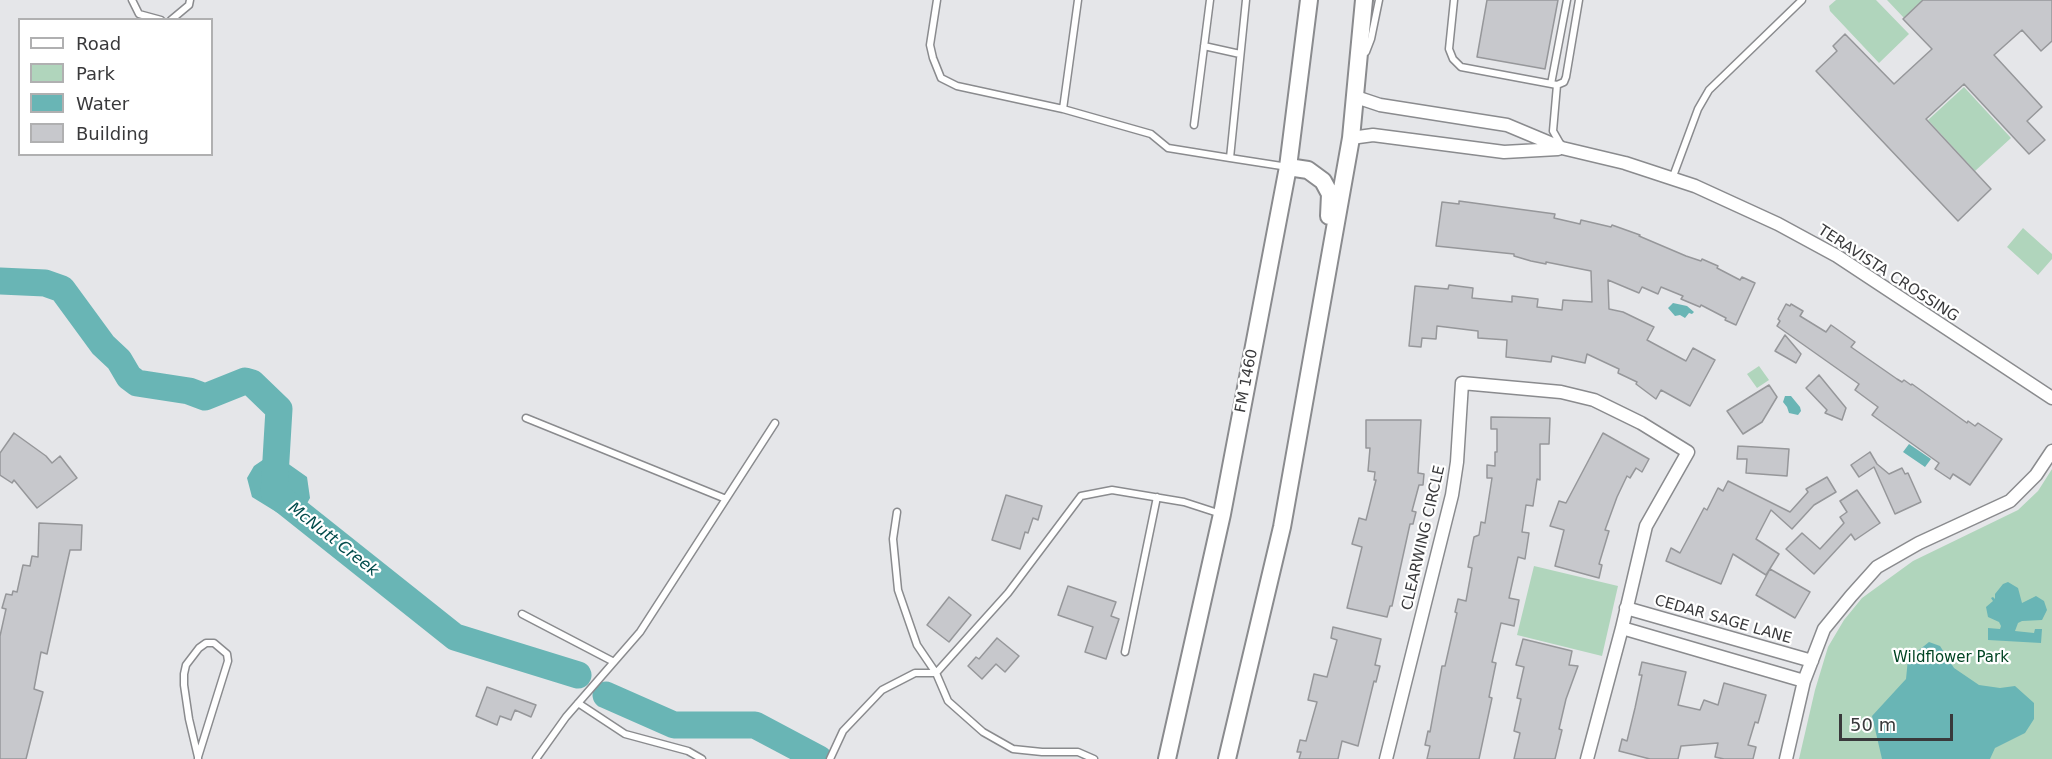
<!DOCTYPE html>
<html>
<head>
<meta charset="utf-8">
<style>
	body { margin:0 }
	#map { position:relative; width:2052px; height:759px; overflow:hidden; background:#e5e6e9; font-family:"DejaVu Sans",sans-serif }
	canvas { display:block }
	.legend { position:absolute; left:18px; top:18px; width:195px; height:138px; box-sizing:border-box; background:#fff; border:2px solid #b0b0b1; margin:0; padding:8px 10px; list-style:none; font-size:18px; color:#39393b }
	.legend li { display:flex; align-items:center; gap:12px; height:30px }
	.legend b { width:30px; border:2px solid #b0b0b1 }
	.scale { position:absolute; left:1839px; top:714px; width:114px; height:27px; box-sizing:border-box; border:3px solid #39393b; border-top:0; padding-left:8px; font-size:18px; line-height:21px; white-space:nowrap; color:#39393b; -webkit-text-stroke:4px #fff; paint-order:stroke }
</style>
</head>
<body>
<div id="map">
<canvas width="2052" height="759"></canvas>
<ul class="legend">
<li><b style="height:8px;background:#fff"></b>Road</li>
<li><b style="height:16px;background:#b0d5bc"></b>Park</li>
<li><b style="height:16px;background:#69b5b5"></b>Water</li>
<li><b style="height:16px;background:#c7c8cc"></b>Building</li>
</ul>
<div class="scale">50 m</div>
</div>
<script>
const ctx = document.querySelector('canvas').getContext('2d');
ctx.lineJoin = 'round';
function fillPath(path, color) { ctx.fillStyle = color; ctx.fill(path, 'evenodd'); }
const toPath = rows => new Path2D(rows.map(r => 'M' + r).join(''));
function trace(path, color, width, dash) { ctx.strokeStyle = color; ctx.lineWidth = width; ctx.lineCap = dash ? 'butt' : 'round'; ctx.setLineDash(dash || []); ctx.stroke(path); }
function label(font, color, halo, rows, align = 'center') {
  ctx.font = font + ' "DejaVu Sans",sans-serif'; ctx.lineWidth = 4.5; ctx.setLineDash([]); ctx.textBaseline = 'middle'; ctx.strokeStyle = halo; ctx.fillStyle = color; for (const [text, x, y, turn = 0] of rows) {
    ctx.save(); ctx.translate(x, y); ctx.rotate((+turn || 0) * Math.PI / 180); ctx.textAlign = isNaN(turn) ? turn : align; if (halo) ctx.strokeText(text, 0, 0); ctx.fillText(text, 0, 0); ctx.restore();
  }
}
fillPath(toPath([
	[1836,0,1876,0,1909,34,1879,63,1830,11,1829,6],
	[1887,0,1923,0,1904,18],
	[1964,87,2011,138,1975,171,1928,120],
	[2023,228,2052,254,2052,259,2038,275,2007,247],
	[1759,366,1769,380,1757,388,1747,374],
	[2052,469,2052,759,1799,759,1815,690,1828,647,1844,620,1862,598,1913,561,2018,510,2038,491],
	[1534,566,1618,586,1602,656,1517,635]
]), '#b0d5bc');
fillPath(toPath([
	[1673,303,1687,306,1694,312,1692,314,1689,313,1685,318,1680,315,1675,316,1668,308],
	[1785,396,1791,396,1800,407,1801,411,1798,415,1789,413,1787,407,1783,402],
	[1909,444,1931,459,1925,467,1903,452],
	[273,453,307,477,310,498,300,516,278,513,252,497,247,478,254,466],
	[2008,582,2018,588,2022,603,2036,596,2044,601,2047,610,2042,620,2022,621,2018,623,2015,631,2034,633,2035,629,2042,629,2041,643,1988,640,1988,628,2000,629,2001,626,1999,622,1988,617,1986,607,1993,601,1991,598,1993,597,1995,599,1995,594,2003,584],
	[1929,642,1940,646,1954,668,1979,685,2000,688,2015,686,2034,703,2034,719,2025,733,1995,748,1990,759,1882,759,1872,716,1906,679,1908,659]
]), '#69b5b5');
trace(toPath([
	[0,281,45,283,62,289,103,345,119,360,129,377,137,383,189,391,205,397,245,381,252,383,279,409,274,493,455,637,578,675],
	[606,695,674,725,755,725,819,759]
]), '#69b5b5', 27);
const building = toPath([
	[1487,0,1558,0,1545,69,1477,57,1487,0],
	[1923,0,2052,0,2052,41,2041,51,2022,30,1994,55,2042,107,2027,121,2045,140,2029,154,1964,84,1926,119,1991,189,1958,221,1816,71,1837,51,1833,46,1845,34,1894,84,1932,49,1903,19,1923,0],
	[1459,201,1555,214,1554,218,1580,224,1581,220,1611,227,1612,225,1640,235,1639,236,1686,256,1701,261,1702,259,1718,266,1717,268,1740,280,1742,277,1755,283,1736,325,1725,320,1726,318,1701,305,1700,307,1681,299,1683,296,1661,287,1658,294,1642,287,1639,293,1608,280,1609,309,1623,312,1654,327,1647,340,1686,361,1693,348,1715,360,1690,406,1661,390,1656,399,1636,384,1637,382,1618,373,1619,369,1587,354,1585,363,1552,356,1551,362,1506,357,1507,340,1478,338,1478,331,1437,326,1436,339,1422,338,1421,347,1409,346,1415,286,1448,289,1449,285,1473,288,1472,298,1512,302,1512,296,1538,299,1537,307,1562,310,1563,300,1592,302,1591,271,1546,262,1546,264,1531,261,1514,256,1514,254,1436,246,1442,202,1459,204,1459,201],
	[1786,304,1790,306,1791,304,1803,311,1800,316,1826,332,1831,325,1855,342,1851,347,1897,379,1902,382,1904,380,1911,385,1912,384,1967,423,1968,421,1975,426,1978,423,2002,439,1970,485,1953,474,1950,479,1935,469,1939,463,1872,415,1878,407,1855,390,1859,384,1777,326,1780,321,1778,319,1786,304],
	[1785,335,1801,354,1796,363,1775,351,1785,335],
	[1819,375,1846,408,1842,420,1825,413,1827,410,1806,388,1819,375],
	[1769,385,1777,397,1762,422,1743,434,1727,411,1769,385],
	[1491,417,1550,418,1549,444,1540,444,1540,480,1537,479,1533,506,1526,505,1522,532,1529,533,1525,559,1518,557,1509,598,1519,600,1514,626,1501,623,1492,662,1496,663,1489,697,1492,698,1479,759,1427,759,1430,746,1425,745,1428,731,1430,732,1442,666,1445,666,1457,613,1455,612,1458,599,1466,601,1472,568,1468,567,1474,537,1479,535,1481,522,1485,523,1492,478,1487,478,1487,465,1495,466,1495,452,1497,452,1497,429,1491,429,1491,417],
	[1366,420,1421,420,1418,473,1424,474,1423,485,1419,485,1412,511,1416,512,1413,524,1410,524,1392,606,1390,606,1387,617,1347,608,1362,547,1352,544,1359,518,1366,520,1376,480,1374,480,1375,472,1368,471,1370,448,1366,448,1366,420],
	[14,433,46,456,52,463,60,456,77,478,37,508,14,480,12,483,0,475,0,453,14,433],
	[1603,433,1649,459,1642,472,1636,468,1630,478,1627,476,1617,497,1605,530,1609,531,1599,564,1602,565,1599,578,1555,566,1564,530,1550,526,1559,501,1566,503,1603,433],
	[1738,446,1789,449,1787,476,1746,473,1747,459,1737,459,1738,446],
	[1870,452,1877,464,1889,474,1902,468,1905,474,1908,473,1921,502,1895,514,1874,467,1859,477,1851,465,1870,452],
	[1827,477,1836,492,1814,505,1792,529,1771,510,1756,539,1779,554,1766,575,1733,554,1721,584,1666,561,1671,548,1680,553,1704,508,1707,510,1718,488,1723,491,1728,481,1790,512,1808,492,1806,489,1827,477],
	[1857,490,1880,523,1855,540,1851,534,1814,574,1786,549,1802,533,1820,549,1844,523,1840,517,1847,512,1840,501,1857,490],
	[1006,495,1042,506,1038,520,1033,518,1028,533,1025,532,1020,549,992,540,1006,495],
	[39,523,82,525,81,550,70,550,47,654,41,652,34,689,43,692,26,759,0,759,0,636,6,609,2,608,6,594,12,595,13,591,17,592,23,565,30,566,32,556,38,557,39,523],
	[1770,569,1810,592,1795,618,1756,595,1770,569],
	[1068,586,1116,602,1111,616,1119,619,1106,659,1085,652,1093,627,1058,615,1068,586],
	[949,597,971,615,949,642,927,625,949,597],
	[1333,627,1381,639,1375,665,1380,666,1376,682,1374,681,1358,746,1342,741,1338,759,1299,759,1301,752,1297,752,1300,740,1306,741,1317,702,1308,700,1314,674,1327,677,1337,640,1331,638,1333,627],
	[997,638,1019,656,1005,672,996,664,982,679,968,666,976,657,979,659,997,638],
	[1523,639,1572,651,1569,665,1578,666,1566,699,1559,729,1562,730,1555,759,1514,759,1520,733,1514,731,1521,699,1517,698,1524,667,1516,665,1523,639],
	[1642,662,1686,672,1678,705,1700,710,1704,700,1718,705,1724,683,1766,695,1758,723,1755,722,1748,745,1756,747,1753,759,1724,759,1715,757,1718,743,1681,746,1678,759,1650,759,1619,751,1622,739,1627,741,1635,708,1642,675,1639,675,1642,662],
	[487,687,536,705,531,717,515,710,511,720,500,716,497,725,476,716,487,687]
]);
fillPath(building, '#c7c8cc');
trace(building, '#96979a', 1.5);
const lane = toPath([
	[132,0,139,14,161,20],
	[937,0,930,45,933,58,941,78,957,86,1063,109,1151,134,1168,148,1230,158],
	[1246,0,1230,158,1288,167],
	[1454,0,1449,49,1453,59,1461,67,1557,85],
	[171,20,189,5,190,0],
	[1204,46,1240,54],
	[1366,52,1371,39,1379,0],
	[1551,84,1567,0],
	[1063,109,1078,0],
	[1194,125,1210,0],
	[1561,145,1553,131,1557,85,1564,82,1566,77,1579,0],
	[1672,179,1698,109,1709,90,1802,0],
	[526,418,726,499],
	[897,512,893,539,898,590,917,645,936,673,948,701,983,732,1013,749,1042,752,1078,752,1094,759],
	[522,614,614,662],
	[1125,652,1157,497],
	[578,703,625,734,688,751,702,759],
	[198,759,198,757,228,661,227,654,214,643,206,643,199,648,186,665,184,674,184,685,189,719,198,757],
	[536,759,566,717,640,632,775,423],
	[830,759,843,731,882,690,915,673,936,673,1008,593,1081,496,1112,490,1184,502,1221,514]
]);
const street = toPath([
	[1356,97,1380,105,1507,125,1562,148,1625,163,1695,186,1778,224,1837,256,2052,398],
	[1351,138,1373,135,1504,152,1558,149],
	[1626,608,1812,661],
	[1622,628,1804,681],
	[1386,759,1452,495,1457,462,1462,383,1561,392,1594,400,1641,423,1688,452,1646,526,1622,628,1587,759],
	[1786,759,1804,681,1824,629,1851,596,1877,567,1919,543,2010,501,2036,475,2052,451]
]);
const secondary = toPath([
	[1288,167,1308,170,1323,181,1330,194,1329,216],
	[1167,759,1222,514,1288,167,1309,0],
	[1227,759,1282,527,1351,138,1364,0]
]);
trace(lane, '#8a8b8e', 9);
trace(street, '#8a8b8e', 15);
trace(secondary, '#8a8b8e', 20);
trace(lane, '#fff', 6);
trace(street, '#fff', 12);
trace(secondary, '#fff', 16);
label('15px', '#39393b', '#fff', [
	["TERAVISTA CROSSING",1888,274,33],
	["FM 1460",1247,381,-79],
	["CLEARWING CIRCLE",1424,538,-77],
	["CEDAR SAGE LANE",1723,620,16]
]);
label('15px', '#004423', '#fff', [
	["Wildflower Park",1951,658]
]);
label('italic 16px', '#034c4c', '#fff', [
	["McNutt Creek",333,540,38]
]);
</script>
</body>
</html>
